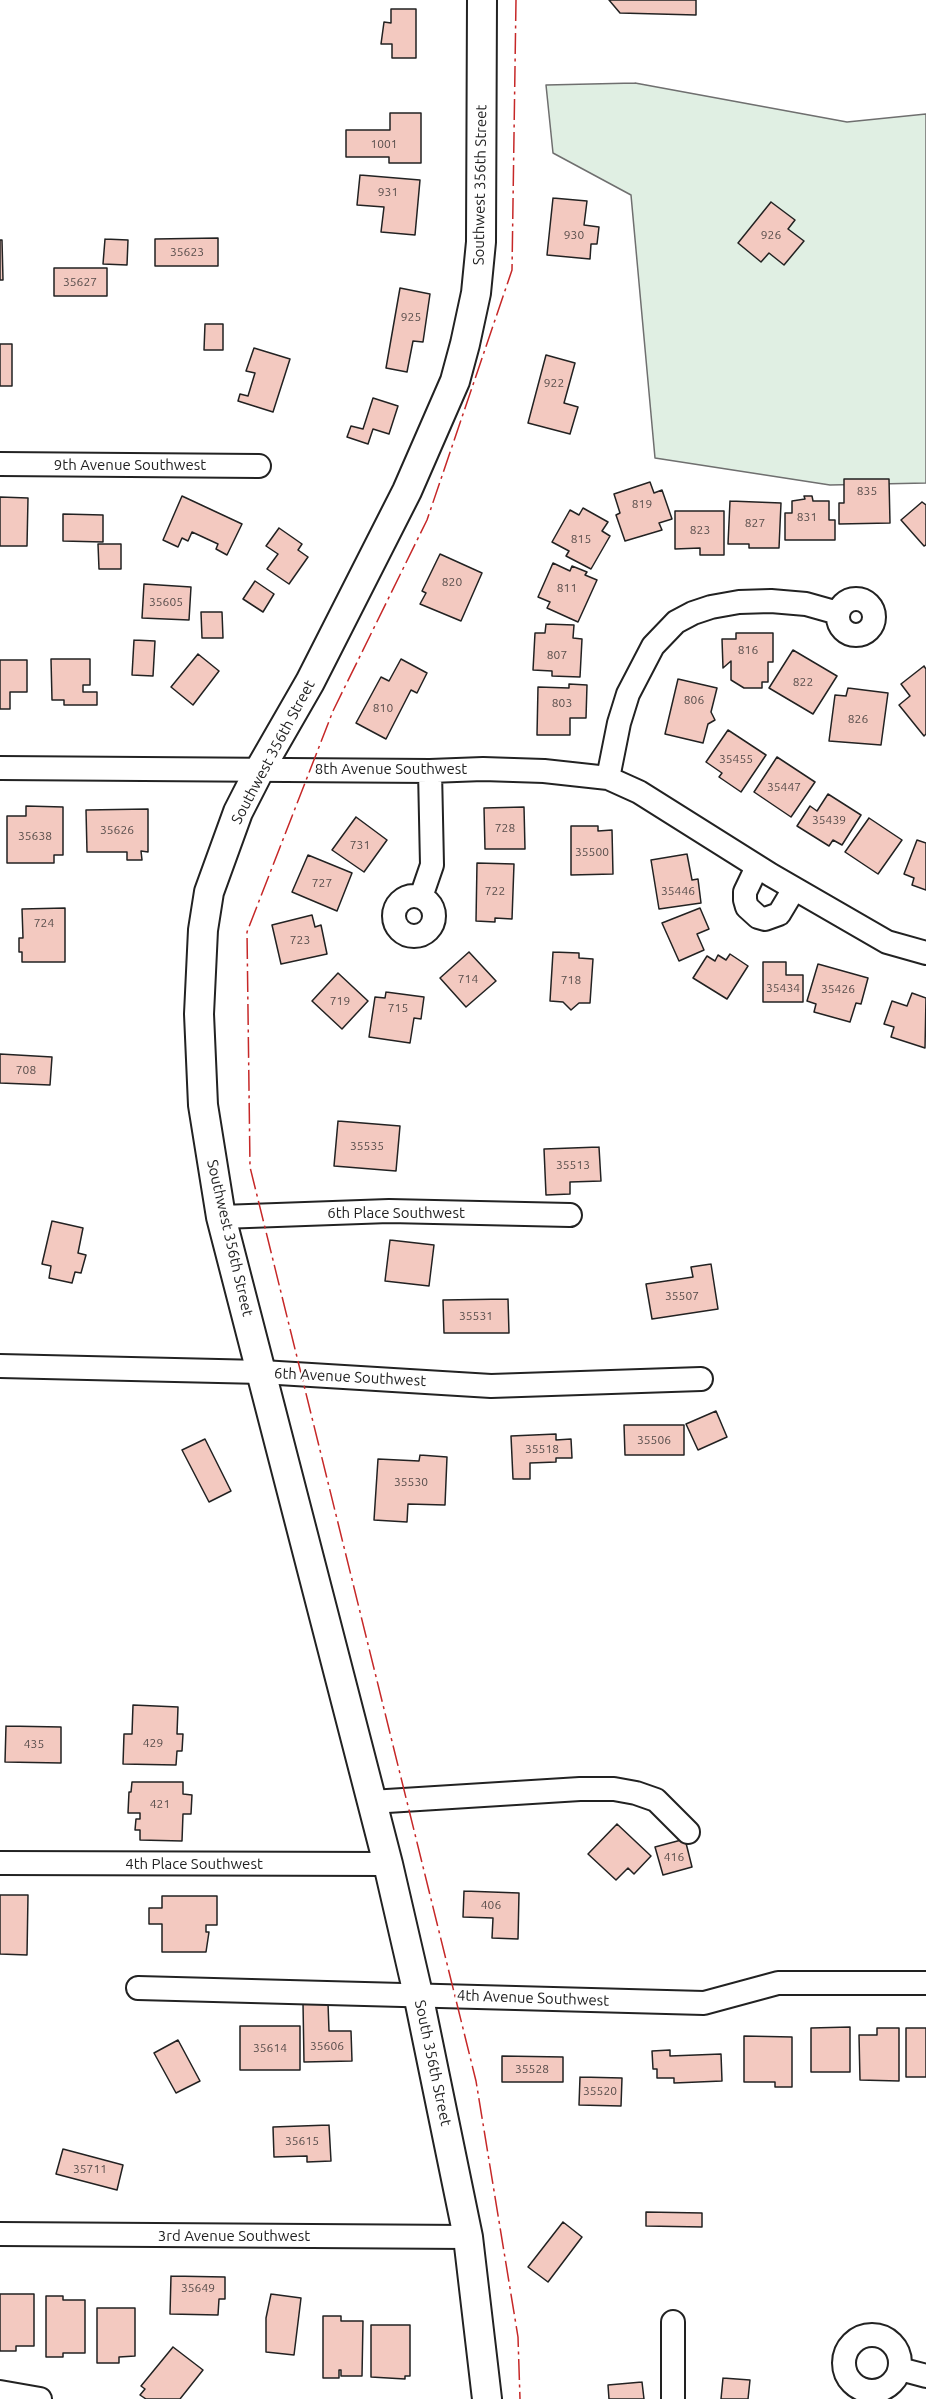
<!DOCTYPE html>
<html>
<head>
<meta charset="utf-8">
<style>
	body { margin:0 }
	canvas { display:block; background:#fff }
</style>
</head>
<body>
<canvas width="926" height="2399"></canvas>
<script>
const ctx = document.querySelector('canvas').getContext('2d');
ctx.lineJoin = 'round';
function fillPath(path, color) { ctx.fillStyle = color; ctx.fill(path, 'evenodd'); }
const toPath = rows => new Path2D(rows.map(r => 'M' + r).join(''));
function trace(path, color, width, dash) { ctx.strokeStyle = color; ctx.lineWidth = width; ctx.lineCap = dash ? 'butt' : 'round'; ctx.setLineDash(dash || []); ctx.stroke(path); }
function label(font, color, halo, rows, align = 'center') {
  ctx.font = font + ' Ubuntu,sans-serif'; ctx.lineWidth = 4.5; ctx.setLineDash([]); ctx.textBaseline = 'middle'; ctx.strokeStyle = halo; ctx.fillStyle = color; for (const [text, x, y, turn = 0] of rows) {
    ctx.save(); ctx.translate(x, y); ctx.rotate((+turn || 0) * Math.PI / 180); ctx.textAlign = isNaN(turn) ? turn : align; if (halo) ctx.strokeText(text, 0, 0); ctx.fillText(text, 0, 0); ctx.restore();
  }
}
const green = toPath([
	[635,83,847,122,926,114,926,483,830,485,655,458,631,195,553,153,546,85,635,83]
]);
fillPath(green, '#e0efe3');
trace(green, '#6f6f6f', 1.5);
const building = toPath([
	[609,0,696,0,696,15,620,13,609,0],
	[391,9,416,9,416,58,392,58,392,44,381,44,384,22,391,23,391,9],
	[390,113,421,113,421,163,389,163,389,157,346,157,346,130,390,130,390,113],
	[360,175,420,180,415,235,381,232,384,207,357,205,360,175],
	[553,198,587,201,584,225,599,227,597,244,591,244,590,259,547,255,553,198],
	[771,202,795,220,788,229,804,241,784,265,769,253,761,262,738,243,771,202],
	[218,238,218,266,155,266,155,239,218,238],
	[105,239,128,240,127,265,103,264,105,239],
	[0,240,2,240,3,280,0,280,0,240],
	[54,268,107,268,107,296,54,296,54,268],
	[400,288,430,294,423,342,413,341,407,372,386,368,400,288],
	[205,324,223,324,223,350,204,350,205,324],
	[0,344,12,344,12,386,0,386,0,344],
	[254,348,290,359,273,412,238,401,240,394,248,396,255,373,246,371,254,348],
	[546,355,575,363,564,403,578,407,570,434,528,423,546,355],
	[373,398,398,406,389,434,373,429,368,444,347,437,351,426,363,429,373,398],
	[844,479,889,479,890,523,839,524,839,503,844,503,844,479],
	[650,482,654,493,662,490,672,519,659,523,662,530,625,541,616,515,620,513,614,494,650,482],
	[182,496,242,524,227,555,216,549,218,544,192,532,188,541,182,538,178,547,163,540,182,496],
	[804,496,812,496,813,501,829,501,829,520,835,520,835,540,785,540,785,513,792,513,792,501,805,499,804,496],
	[0,497,28,498,27,546,0,546,0,497],
	[730,501,781,503,779,548,749,548,749,544,728,544,730,501],
	[922,502,926,505,926,545,924,546,901,520,922,502],
	[583,508,608,522,602,531,610,536,591,569,566,556,569,551,552,542,570,510,579,515,583,508],
	[675,511,724,511,724,555,700,555,700,548,675,549,675,511],
	[63,514,103,515,103,542,63,541,63,514],
	[279,528,302,544,298,550,308,557,289,584,267,569,278,554,266,546,279,528],
	[98,544,121,544,121,569,99,569,98,544],
	[440,554,482,573,461,621,420,604,426,593,422,591,440,554],
	[553,563,570,571,572,566,587,572,585,575,597,580,578,622,547,608,550,602,538,597,553,563],
	[255,581,274,594,263,612,243,599,255,581],
	[144,584,191,587,189,620,142,618,144,584],
	[201,612,222,612,223,638,202,638,201,612],
	[546,624,574,625,573,638,582,639,580,677,552,676,552,671,533,670,535,633,545,633,546,624],
	[736,633,773,633,773,662,768,662,768,682,762,682,762,688,744,688,731,680,731,661,723,668,722,639,736,639,736,633],
	[134,640,155,641,153,676,132,675,134,640],
	[793,650,837,676,813,714,769,688,793,650],
	[198,654,219,671,193,705,171,687,198,654],
	[51,659,90,659,90,685,83,685,83,692,97,692,97,705,64,705,64,700,52,700,51,659],
	[401,659,427,673,417,693,411,690,386,739,356,723,381,677,389,681,401,659],
	[0,660,27,660,27,692,10,692,10,709,0,709,0,660],
	[924,666,926,669,926,734,924,736,899,705,910,696,901,684,924,666],
	[678,679,717,688,711,712,715,720,708,724,703,743,665,734,678,679],
	[569,684,587,685,586,718,570,718,570,735,537,735,538,687,569,688,569,684],
	[848,688,888,693,881,745,829,741,835,695,846,696,848,688],
	[728,730,766,755,741,792,719,777,722,773,706,762,728,730],
	[777,757,815,782,791,817,754,792,777,757],
	[828,794,861,815,842,845,833,840,829,846,797,826,810,806,817,811,828,794],
	[26,806,63,807,63,855,54,855,54,863,7,863,7,816,26,816,26,806],
	[524,807,525,849,485,849,484,808,524,807],
	[148,809,148,852,141,851,142,860,127,860,127,852,87,852,86,810,148,809],
	[356,817,387,840,364,872,332,850,356,817],
	[869,818,902,840,878,874,845,852,869,818],
	[571,826,598,826,598,831,612,830,613,874,571,875,571,826],
	[917,840,926,843,926,890,912,885,914,878,904,874,917,840],
	[687,854,692,880,698,879,701,903,659,909,651,860,687,854],
	[308,855,352,873,337,911,292,892,308,855],
	[477,863,514,864,512,919,495,918,495,922,476,921,477,863],
	[65,908,65,962,22,962,22,952,19,952,19,938,23,938,22,909,65,908],
	[700,908,709,929,697,934,704,950,679,961,662,923,700,908],
	[312,915,315,927,321,925,327,954,281,964,272,925,312,915],
	[469,952,496,981,466,1007,440,978,469,952],
	[553,952,579,953,579,958,593,959,590,1003,579,1003,571,1010,563,1002,550,1001,553,952],
	[730,954,748,966,727,999,693,978,707,956,715,961,718,955,726,960,730,954],
	[763,962,786,962,786,975,803,975,803,1002,763,1002,763,962],
	[818,964,868,978,861,1004,856,1003,850,1022,814,1012,816,1004,807,1001,818,964],
	[338,973,368,1001,342,1029,312,1001,338,973],
	[386,992,424,997,421,1019,414,1018,410,1043,369,1037,375,997,385,998,386,992],
	[912,993,926,998,925,1048,891,1037,894,1027,884,1024,892,1001,907,1006,912,993],
	[0,1054,52,1057,50,1085,0,1083,0,1054],
	[338,1121,400,1126,396,1171,334,1166,338,1121],
	[599,1147,601,1181,570,1182,570,1194,546,1195,544,1149,599,1147],
	[52,1221,83,1228,78,1253,86,1255,81,1273,75,1272,72,1283,49,1278,51,1266,42,1264,52,1221],
	[390,1240,434,1245,429,1286,385,1281,390,1240],
	[711,1264,718,1309,652,1319,646,1284,693,1277,691,1267,711,1264],
	[508,1299,509,1333,444,1333,443,1300,508,1299],
	[716,1411,727,1437,698,1450,686,1424,716,1411],
	[624,1425,684,1425,684,1455,625,1455,624,1425],
	[556,1434,556,1440,571,1439,572,1458,556,1458,556,1462,530,1463,530,1479,513,1479,511,1436,556,1434],
	[205,1439,231,1491,209,1502,182,1450,205,1439],
	[420,1455,447,1457,445,1505,408,1504,407,1522,374,1520,378,1459,419,1461,420,1455],
	[133,1705,178,1707,177,1734,183,1734,182,1751,177,1751,176,1765,123,1764,124,1734,132,1734,133,1705],
	[6,1726,61,1727,61,1763,5,1762,6,1726],
	[132,1782,183,1782,183,1794,192,1795,191,1814,183,1814,182,1841,140,1840,140,1830,135,1830,136,1819,140,1819,140,1813,128,1813,129,1792,131,1792,132,1782],
	[617,1824,651,1856,634,1874,628,1868,616,1880,588,1854,617,1824],
	[685,1839,692,1867,663,1875,655,1847,685,1839],
	[464,1891,519,1893,518,1939,492,1938,493,1918,463,1917,464,1891],
	[0,1895,28,1895,27,1955,0,1954,0,1895],
	[162,1896,217,1896,217,1925,206,1925,206,1932,209,1932,206,1952,162,1952,162,1924,149,1924,149,1908,162,1908,162,1896],
	[303,2003,328,2003,329,2031,351,2031,352,2061,304,2062,303,2003],
	[240,2026,300,2026,300,2070,240,2070,240,2026],
	[850,2027,850,2072,811,2072,811,2028,850,2027],
	[877,2028,899,2028,899,2081,860,2080,859,2035,877,2035,877,2028],
	[906,2028,926,2028,926,2077,906,2077,906,2028],
	[744,2036,792,2037,792,2087,775,2087,775,2082,744,2082,744,2036],
	[178,2040,200,2081,176,2093,154,2053,178,2040],
	[670,2050,670,2056,721,2054,722,2081,674,2083,674,2078,657,2078,657,2069,653,2069,652,2051,670,2050],
	[502,2056,563,2057,563,2082,502,2082,502,2056],
	[580,2077,622,2078,621,2106,579,2105,580,2077],
	[329,2125,331,2161,307,2162,307,2156,274,2157,273,2127,329,2125],
	[63,2149,123,2165,117,2190,56,2174,63,2149],
	[646,2212,702,2213,702,2227,646,2226,646,2212],
	[563,2222,582,2237,548,2282,528,2267,563,2222],
	[171,2276,225,2277,225,2299,219,2299,218,2315,170,2314,171,2276],
	[0,2294,34,2294,34,2346,16,2346,16,2351,0,2351,0,2294],
	[271,2294,301,2298,294,2355,266,2352,266,2318,271,2294],
	[46,2296,63,2296,63,2300,85,2300,85,2353,63,2353,63,2357,46,2357,46,2296],
	[97,2308,135,2308,135,2356,119,2357,119,2363,97,2363,97,2308],
	[323,2316,341,2316,341,2321,363,2321,362,2376,341,2376,341,2370,339,2370,339,2378,323,2378,323,2316],
	[371,2325,410,2325,410,2376,405,2376,405,2379,371,2377,371,2325],
	[173,2347,203,2370,180,2399,146,2399,140,2395,145,2389,141,2386,173,2347],
	[723,2378,750,2380,748,2399,721,2399,723,2378],
	[642,2382,644,2399,609,2399,608,2385,642,2382]
]);
fillPath(building, '#f3c9c0');
trace(building, '#222', 1.5);
const minor = toPath([
	[0,464,259,466],
	'838 617a18 18 0 1 1 36 0a18 18 0 1 1-36 0Z',
	[0,768,430,771,483,769,544,771,608,778,639,792,771,875,887,942,926,953],
	[608,778,619,723,628,694,653,646,676,622,693,613,711,607,739,602,771,601,806,604,838,613],
	[757,867,745,892,745,900,747,907,758,917,765,919,779,914,794,889],
	'394 916a20 20 0 1 1 40 0a20 20 0 1 1-40 0Z',
	[421,897,432,865,430,771],
	[221,1217,389,1211,570,1215],
	[0,1366,262,1372,491,1386,701,1379],
	[371,1802,580,1789,614,1789,636,1793,656,1800,688,1832],
	[0,1863,388,1864],
	[138,1988,704,2003,778,1983,926,1983],
	[0,2234,468,2237],
	[673,2322,673,2399],
	'844 2363a28 28 0 1 1 56 0a28 28 0 1 1-56 0Z',
	[900,2369,926,2376],
	[0,2392,40,2399]
]);
const major = toPath([
	[482,0,481,242,476,293,465,344,455,381,407,491,310,682,260,769,238,812,209,892,203,930,199,1014,203,1105,221,1217,388,1864,418,1994,468,2237,487,2399]
]);
trace(minor, '#222', 26);
trace(major, '#222', 32);
trace(minor, '#fff', 22);
trace(major, '#fff', 28);
trace(toPath([
	[516,0,512,270,427,520,333,711,247,932,250,1167,476,2081,518,2337,520,2399]
]), '#c62828', 1.5, [21, 4.5, 3, 4.5]);
label('12px', '#564c4a', null, [
	["1001",384,144],
	["931",388,192],
	["930",574,235],
	["926",771,235],
	["35623",187,252],
	["35627",80,282],
	["925",411,317],
	["922",554,383],
	["835",867,491],
	["819",642,504],
	["831",807,517],
	["827",755,523],
	["823",700,530],
	["815",581,539],
	["820",452,582],
	["811",567,588],
	["35605",166,602],
	["816",748,650],
	["807",557,655],
	["822",803,682],
	["806",694,700],
	["803",562,703],
	["810",383,708],
	["826",858,719],
	["35455",736,759],
	["35447",784,787],
	["35439",829,820],
	["728",505,828],
	["35626",117,830],
	["35638",35,836],
	["731",360,845],
	["35500",592,852],
	["727",322,883],
	["722",495,891],
	["35446",678,891],
	["724",44,923],
	["723",300,940],
	["714",468,979],
	["718",571,980],
	["35434",783,988],
	["35426",838,989],
	["719",340,1001],
	["715",398,1008],
	["708",26,1070],
	["35535",367,1146],
	["35513",573,1165],
	["35507",682,1296],
	["35531",476,1316],
	["35506",654,1440],
	["35518",542,1449],
	["35530",411,1482],
	["429",153,1743],
	["435",34,1744],
	["421",160,1804],
	["416",674,1857],
	["406",491,1905],
	["35606",327,2046],
	["35614",270,2048],
	["35528",532,2069],
	["35520",600,2091],
	["35615",302,2141],
	["35711",90,2169],
	["35649",198,2288]
]);
label('15px', '#222', '#fff', [
	["Southwest 356th Street",480,185,-89],
	["9th Avenue Southwest",130,465],
	["Southwest 356th Street",273,752,-62],
	["8th Avenue Southwest",391,769],
	["6th Place Southwest",396,1213],
	["Southwest 356th Street",230,1238,77],
	["6th Avenue Southwest",350,1377,3],
	["4th Place Southwest",194,1864],
	["4th Avenue Southwest",533,1998,2],
	["South 356th Street",433,2063,78],
	["3rd Avenue Southwest",234,2236]
]);
</script>
</body>
</html>
